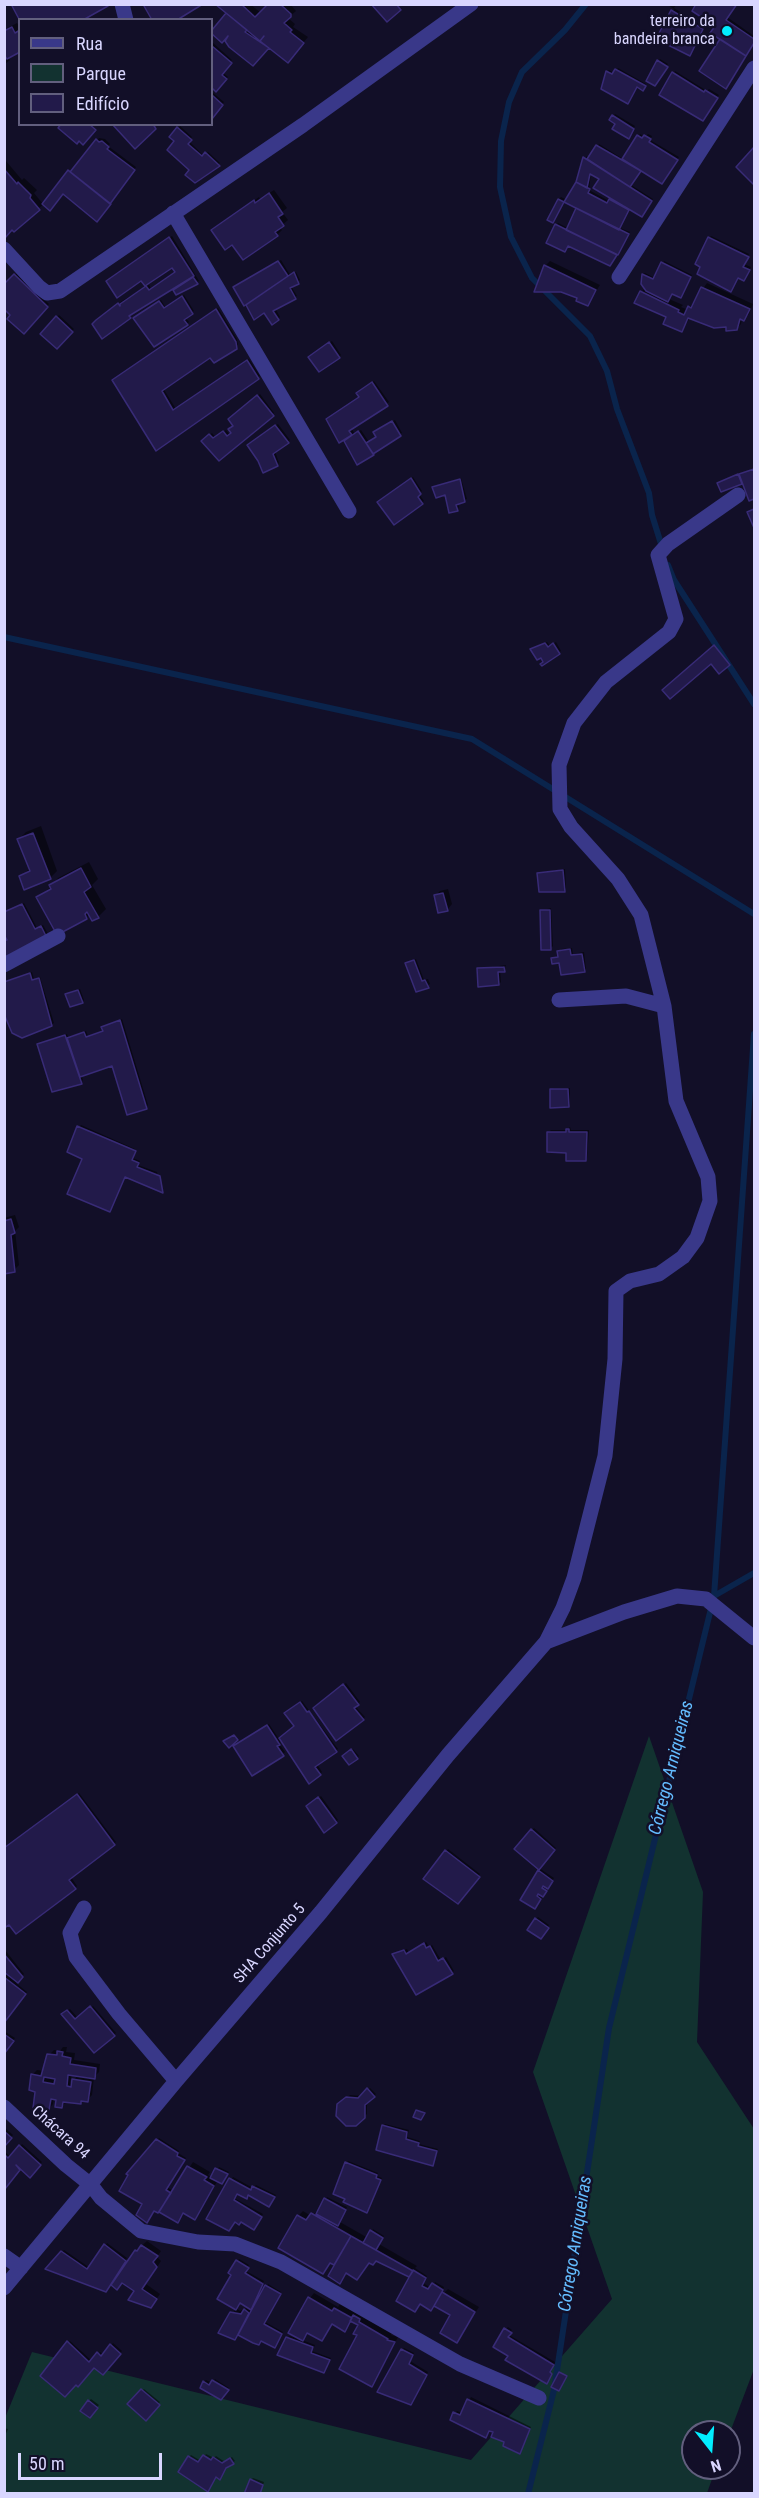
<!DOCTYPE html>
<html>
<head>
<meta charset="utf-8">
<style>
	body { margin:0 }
	#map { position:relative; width:759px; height:2498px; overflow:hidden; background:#120f28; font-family:"Roboto Condensed",sans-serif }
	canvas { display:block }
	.frame { position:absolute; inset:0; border:6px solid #d9d6ff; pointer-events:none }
	.legend { position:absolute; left:18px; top:18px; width:195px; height:108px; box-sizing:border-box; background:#120f28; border:2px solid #625f7e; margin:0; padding:8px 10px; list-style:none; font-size:18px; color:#d9d6ff }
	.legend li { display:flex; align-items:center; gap:12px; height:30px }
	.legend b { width:30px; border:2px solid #625f7e }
	.north { position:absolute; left:681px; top:2420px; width:60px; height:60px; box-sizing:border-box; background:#120f28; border:2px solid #625f7e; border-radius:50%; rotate:163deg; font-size:16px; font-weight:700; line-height:24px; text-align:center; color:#d9d6ff }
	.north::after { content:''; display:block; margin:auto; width:21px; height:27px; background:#02edff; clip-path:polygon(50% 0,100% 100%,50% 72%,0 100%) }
	.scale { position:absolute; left:18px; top:2453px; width:144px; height:27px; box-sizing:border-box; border:3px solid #d9d6ff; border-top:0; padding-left:8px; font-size:18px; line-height:21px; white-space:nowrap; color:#d9d6ff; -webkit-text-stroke:4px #120f28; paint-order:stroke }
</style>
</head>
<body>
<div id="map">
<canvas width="759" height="2498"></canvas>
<div class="frame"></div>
<ul class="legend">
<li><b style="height:8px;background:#393889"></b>Rua</li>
<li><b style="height:16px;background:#123230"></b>Parque</li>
<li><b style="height:16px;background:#221a4a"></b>Edifício</li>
</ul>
<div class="north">N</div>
<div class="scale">50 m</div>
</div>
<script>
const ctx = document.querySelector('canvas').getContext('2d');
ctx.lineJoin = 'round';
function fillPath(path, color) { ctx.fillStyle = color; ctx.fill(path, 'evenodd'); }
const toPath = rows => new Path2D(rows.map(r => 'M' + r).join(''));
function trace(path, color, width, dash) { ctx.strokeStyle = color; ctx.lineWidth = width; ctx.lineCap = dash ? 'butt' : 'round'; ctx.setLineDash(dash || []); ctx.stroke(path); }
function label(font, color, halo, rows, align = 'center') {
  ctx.font = font + ' "Roboto Condensed",sans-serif'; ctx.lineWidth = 5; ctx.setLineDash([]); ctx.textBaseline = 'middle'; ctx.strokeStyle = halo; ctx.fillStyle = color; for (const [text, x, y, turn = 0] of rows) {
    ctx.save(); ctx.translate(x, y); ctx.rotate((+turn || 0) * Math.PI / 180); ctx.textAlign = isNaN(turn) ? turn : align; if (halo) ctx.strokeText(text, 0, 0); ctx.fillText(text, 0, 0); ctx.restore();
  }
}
fillPath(toPath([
	[649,1736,703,1892,697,2042,754,2129,754,2369,729,2435,729,2432,693,2432,693,2468,716,2468,707,2493,5,2494,5,2418,32,2352,471,2460,612,2299,533,2072]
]), '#123230');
fillPath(toPath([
	[218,4,250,4,261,13,270,4,290,4,296,11,288,18,295,24,293,27,308,37,292,56,269,46,253,64,232,32,228,13],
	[666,4,677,4,674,8,704,27,691,52,658,38,674,9],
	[727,17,754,36,754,42,727,85,722,39,712,33],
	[17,23,20,28,20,50,8,57,10,60,4,65,4,30],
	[212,42,232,60,222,72,228,77,216,90,212,86],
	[660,59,668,64,657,83,658,61],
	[618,68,646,84,644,87,603,88,607,72,609,70,614,73],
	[675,71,707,91,709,89,719,95,705,117,661,94],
	[212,92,224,102,212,117],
	[615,114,635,126,630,135,611,119],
	[180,126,192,137,189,141,204,156,208,152,220,163,195,181,177,141,172,137],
	[640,134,645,137,648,134,652,136,650,140,679,157,664,181,641,169,631,185,653,199,644,213,630,209,620,228,630,232,612,262,556,225,558,223,568,228,578,207,565,200,555,220,549,219,559,199,561,197,567,200,580,176,585,158,587,156,589,158,599,144,623,159],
	[591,173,601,179,612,198,609,201,589,190],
	[99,138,105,139,110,144,108,146,136,167,99,218,63,193,44,204,5,235,4,163,6,161,22,180,24,178,37,190,34,193,43,204],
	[274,190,287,208,282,212,288,220,280,227,282,230,277,235,233,243,213,230,259,197,260,199],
	[172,236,199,281,183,291,182,289,177,293,174,288,131,313,130,317,96,323,122,301,149,285,151,289,177,272,173,266,142,279,110,279],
	[711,236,749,254,744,264,751,267,746,277,709,238],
	[281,260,290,275,296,272,300,280,291,286,297,296,275,308,280,317,278,319,265,311,255,317,235,287],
	[550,261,600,285,588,304,545,266],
	[664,261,692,275,682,294,672,292,669,299,683,305,681,307,688,310,707,283,753,304,749,314,744,319,742,318,741,324,737,328,690,318,682,330,641,292,646,288,642,284,643,274,645,273,655,278],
	[17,273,49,304,24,332,12,315,4,286],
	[184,295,194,311,185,317,189,322,187,324,137,316,161,300,166,308],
	[218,308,237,339,238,345,211,355,163,388,176,409,249,359,260,376,157,449,116,378],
	[59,315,74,329,57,347,42,334],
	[332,341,341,355,339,357,312,355],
	[374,381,389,402,351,428,355,434,361,430,369,442,377,437,377,431,395,420,402,433,358,463,344,439,360,397,360,391],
	[260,394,274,413,219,459,203,441,212,433,216,438,226,430,230,435,235,425,230,419],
	[278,424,290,440,275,451,279,463,277,465,251,443],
	[754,469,754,498,750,499,744,482,722,490,719,483,721,481],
	[413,477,422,491,419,494,424,501,394,523,381,500],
	[461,478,467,499,457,503,459,507,457,509,446,493,434,487],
	[547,642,550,646,556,642,561,651,542,664,545,661,534,648],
	[716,645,730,662,719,672,711,662,664,690],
	[41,826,57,871,50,878,21,877,30,868,19,839,26,832],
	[89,862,98,879,92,885,106,909,98,917,90,914,86,918,38,897,51,887,58,878],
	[565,869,566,888,564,890,539,873],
	[448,889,452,904,448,909,439,911,435,896,440,891],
	[24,903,37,928,43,925,48,934,9,939,4,913],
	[551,908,553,946,551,948,541,911],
	[572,948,573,954,584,952,586,969,584,971,553,958,560,956,561,949],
	[416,959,424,980,428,979,430,984,417,990,409,962],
	[506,965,504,970,500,970,501,982,499,984,479,969],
	[32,972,34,979,40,977,54,1023,51,1025,4,982],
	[80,989,84,1000,82,1002,67,994],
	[122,1019,148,1105,146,1107,113,1064,81,1075,83,1080,81,1082,39,1044,67,1034,68,1037,86,1031,88,1036,104,1030,105,1025],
	[554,1088,570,1088,570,1104,568,1106,552,1090],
	[81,1125,135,1149,133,1158,140,1161,138,1165,157,1172,161,1190,164,1190,162,1191,126,1176,110,1210,84,1158,79,1127],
	[570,1127,571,1130,589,1130,587,1158,585,1160,568,1151,549,1132,551,1130,567,1130],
	[15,1215,19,1227,15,1231,19,1265,14,1270,4,1272,4,1218],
	[346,1683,360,1702,355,1706,365,1717,363,1719,317,1706],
	[302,1701,338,1749,317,1764,322,1772,320,1774,282,1740,279,1744,285,1752,283,1754,237,1744,269,1724,279,1739,295,1726,288,1711],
	[353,1749,359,1756,357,1758,346,1754],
	[79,1793,116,1842,71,1877,77,1886,75,1888,16,1932,9,1923,4,1849],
	[321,1796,338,1820,325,1830,310,1805],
	[534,1828,556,1848,539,1868,516,1849],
	[448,1849,480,1874,458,1903,425,1879],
	[539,1868,554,1878,537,1905,522,1899],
	[538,1917,549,1925,543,1935,536,1919],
	[426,1942,429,1947,432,1945,441,1960,446,1957,454,1971,452,1973,396,1953,407,1949,409,1953],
	[5,1950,24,1974,16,1983,27,1992,4,2021],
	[93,2006,116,2033,94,2051,63,2014,70,2009,78,2018],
	[4,2031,15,2038,4,2052],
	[63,2047,67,2047,66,2052,75,2053,74,2060,100,2064,99,2072,94,2077,92,2095,87,2100,83,2100,80,2103,66,2102,61,2107,58,2099,54,2098,53,2104,49,2109,37,2091,32,2075,37,2070,44,2071,49,2055,54,2050,60,2051],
	[72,2074,79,2075,70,2083],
	[370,2088,376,2094,367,2102,367,2114,355,2124,339,2105,350,2095,362,2096],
	[385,2124,409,2130,407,2137,420,2141,419,2144,438,2149,434,2162,432,2164,383,2126],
	[4,2127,13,2135,4,2145],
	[159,2138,179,2151,178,2153,186,2158,166,2187,174,2191,193,2162,210,2172,208,2175,212,2178,219,2167,229,2172,224,2180,218,2180,195,2218,185,2212,178,2221,144,2204,129,2174],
	[22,2144,42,2162,30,2176,21,2168,5,2187,4,2151,11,2157],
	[348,2161,378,2173,377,2176,382,2178,368,2209,335,2193],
	[233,2177,253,2188,256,2185,276,2195,271,2203,249,2194,238,2192,234,2198,263,2214,256,2226,241,2220,209,2218],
	[327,2197,347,2207,340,2222,368,2238,373,2229,384,2236,379,2244,417,2266,415,2268,427,2276,423,2283,431,2288,435,2282,444,2287,440,2297,448,2289,479,2307,457,2341,452,2314,435,2304,433,2307,414,2271,409,2276,377,2260,347,2272,340,2282,336,2264,331,2262,323,2272,298,2216,303,2211,311,2216,319,2210],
	[147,2241,161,2251,157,2257,161,2261,146,2284,160,2294,151,2307,136,2291,123,2282,117,2288,111,2283,48,2268,64,2250,90,2268,107,2243,127,2258,116,2276,118,2277,136,2251],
	[239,2259,249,2265,246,2271,264,2281,257,2293,261,2295,268,2284,281,2292,265,2322,283,2332,274,2346,262,2339,259,2343,253,2342,239,2334,235,2338,220,2332,236,2309,219,2298,233,2275,230,2273],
	[240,2301,249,2307,240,2311,236,2308],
	[314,2293,338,2307,340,2304,392,2333,391,2335,398,2337,376,2380,371,2385,359,2334,360,2324,352,2320,344,2330,333,2323,322,2339,309,2332,302,2340,315,2345,312,2351,331,2358,326,2369,287,2338,290,2336,297,2338,310,2298],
	[508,2327,512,2330,509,2335,555,2362,548,2380,510,2355,506,2329],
	[70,2341,92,2361,100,2352,104,2355,113,2343,122,2351,103,2373,94,2366,42,2376],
	[404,2348,414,2353,410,2361,428,2372,413,2402,402,2350],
	[215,2379,229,2388,221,2398,204,2382,206,2380,212,2383],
	[144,2389,160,2402,146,2419,129,2404],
	[471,2397,531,2427,520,2452,495,2431,490,2429,488,2434,455,2413,457,2411,462,2413],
	[91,2399,99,2405,89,2416,89,2401],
	[4,2428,8,2429,4,2438],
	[206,2454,214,2458,216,2456,225,2462,232,2457,235,2461,227,2466,221,2476,189,2457,191,2455,201,2461],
	[253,2478,264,2482,260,2494,251,2480]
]), '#0007');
trace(toPath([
	[586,4,565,30,522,72,509,102,501,141,500,187,511,237,532,278,590,336,607,371,617,409,649,493,652,515,662,547],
	[668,565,674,580,754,704],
	[4,637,472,739,754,914],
	[714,1596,754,1573],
	[528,2494,554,2390,609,2028,714,1596,754,1034]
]), '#0a244c', 6);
const building = toPath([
	[11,4,107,4,108,6,83,20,20,20,20,21,11,4],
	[147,4,203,4,177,20,152,20,144,6,147,4],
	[215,4,241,4,255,17,268,4,280,4,291,14,291,17,284,23,292,30,290,32,304,43,288,63,260,41,264,36,260,41,215,4],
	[371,4,396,4,401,10,387,22,371,4],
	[696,4,737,4,726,20,754,39,754,43,746,56,710,33,715,26,692,11,696,4],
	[671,10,703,29,690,56,656,39,671,10],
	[226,13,247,30,245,32,269,48,253,66,229,47,225,41,228,36,222,43,212,34,212,30,226,13],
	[12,27,15,33,20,30,20,52,7,59,4,55,4,31,12,27],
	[720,39,746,56,726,89,699,71,720,39],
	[212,46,232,63,222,75,227,79,216,92,212,88,212,46],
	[657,60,668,67,655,86,646,81,657,60],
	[615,69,646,86,643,91,637,87,628,104,601,89,606,71,612,74,615,69],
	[672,72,704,92,705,90,718,98,703,121,659,95,672,72],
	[212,95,223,105,212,119,212,95],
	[612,115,634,129,629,139,612,129,615,124,609,120,612,115],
	[61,124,89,124,96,130,83,145,79,141,77,144,58,128,61,124],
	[112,124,153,124,156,129,135,149,112,124],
	[177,127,192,140,188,144,202,156,205,152,220,166,195,183,185,175,189,170,167,150,174,141,169,137,177,127],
	[637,135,642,138,644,135,651,139,649,142,678,160,662,184,622,159,637,135],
	[96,139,99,142,102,141,109,147,107,149,135,170,110,204,70,172,96,139],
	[596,145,641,171,630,187,587,159,596,145],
	[754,147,754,185,736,167,754,147],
	[583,157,652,201,642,217,593,188,599,179,590,174,587,188,576,182,583,157],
	[4,169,17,184,18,182,31,195,30,198,40,210,14,232,12,230,5,238,4,169],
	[68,170,111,204,97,222,63,194,50,211,42,204,68,170],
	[576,182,590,189,588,193,607,203,609,199,629,210,619,230,564,202,576,182],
	[269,193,283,214,278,217,284,226,275,232,278,236,243,260,232,245,225,250,211,230,254,200,255,203,269,193],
	[558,199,564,202,553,223,547,220,558,199],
	[576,208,629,234,618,255,566,230,576,208],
	[555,224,617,255,610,266,568,246,565,252,546,243,555,224],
	[169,237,194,276,129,316,131,318,102,339,92,324,96,320,118,303,120,306,120,304,146,286,149,290,175,272,172,268,145,286,141,281,117,298,106,281,169,237],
	[708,237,749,257,743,267,750,270,744,281,738,278,731,292,697,274,700,267,695,264,708,237],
	[278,261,288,276,244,306,233,287,278,261],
	[661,262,691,277,681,298,672,294,668,302,646,291,641,284,642,274,653,279,661,262],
	[544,265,596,290,588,306,576,301,577,298,561,292,534,292,544,265],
	[294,272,299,284,290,288,296,299,273,311,279,320,272,325,264,313,254,320,246,305,294,272],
	[14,274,48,307,24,334,7,319,10,315,4,309,4,284,14,274],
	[193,277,198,284,176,295,173,290,193,277],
	[701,287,750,309,744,321,740,319,737,330,726,331,726,327,714,328,688,318,682,332,663,324,666,317,634,303,640,291,679,310,678,312,684,315,688,306,691,308,701,287],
	[182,296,193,314,184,320,188,325,154,347,133,318,159,301,164,308,182,296],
	[216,309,236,342,237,349,214,363,210,358,162,391,173,410,247,360,259,379,156,451,112,380,216,309],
	[56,316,73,332,57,349,40,334,56,316],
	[329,342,340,358,319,372,308,357,329,342],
	[372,382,388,406,349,431,352,435,339,443,326,419,359,397,356,393,372,382],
	[257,395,274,416,219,461,201,441,209,434,213,438,223,431,227,436,231,433,228,429,233,426,228,419,257,395],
	[392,421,401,436,373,454,366,443,376,437,373,432,392,421],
	[275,425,289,443,273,454,278,466,263,473,258,461,247,445,275,425],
	[358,431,374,455,357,465,344,441,358,431],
	[754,469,754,499,749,501,739,474,754,469],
	[738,474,742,484,721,492,717,483,738,474],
	[411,478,421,494,418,497,423,504,394,525,377,502,411,478],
	[460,479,465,502,456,505,458,511,449,513,445,495,436,498,432,487,460,479],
	[754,509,754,528,747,512,754,509],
	[545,643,548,647,553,643,560,654,542,666,540,664,543,662,541,658,537,660,530,649,545,643],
	[714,645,730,665,719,674,711,664,670,699,662,690,714,645],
	[33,833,51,879,24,890,19,876,30,871,17,839,33,833],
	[81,868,91,887,84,892,99,918,92,921,87,912,85,914,87,919,57,935,36,897,51,889,49,885,81,868],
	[563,870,565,892,539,892,537,873,563,870],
	[443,893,448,911,438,913,434,895,443,893],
	[22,904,35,929,41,926,47,938,4,961,4,941,7,940,4,935,4,912,22,904],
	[540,910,550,910,551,950,541,950,540,910],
	[570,949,571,955,582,954,585,972,561,975,559,963,552,964,551,958,558,957,557,951,570,949],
	[414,960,422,981,425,980,429,988,416,992,405,963,414,960],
	[504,967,505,972,498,972,499,985,478,987,477,968,504,967],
	[30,973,32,980,39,978,52,1026,22,1038,12,1033,4,1014,4,982,30,973],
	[78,990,83,1003,70,1007,65,994,78,990],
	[120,1020,147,1109,127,1115,112,1066,80,1077,67,1038,84,1032,86,1037,103,1031,101,1027,120,1020],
	[65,1035,82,1084,52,1092,37,1044,65,1035],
	[550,1089,568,1089,569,1107,550,1108,550,1089],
	[77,1126,136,1151,132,1160,139,1163,137,1167,160,1176,163,1193,125,1177,110,1212,67,1194,82,1159,67,1152,77,1126],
	[566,1129,569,1129,569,1132,587,1132,586,1161,566,1161,566,1153,547,1152,547,1132,566,1132,566,1129],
	[11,1219,15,1233,11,1235,15,1272,4,1274,4,1221,11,1219],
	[343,1684,359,1705,354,1708,364,1720,336,1741,313,1708,343,1684],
	[300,1702,307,1712,309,1711,337,1752,315,1767,321,1775,309,1784,279,1738,294,1726,284,1713,300,1702],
	[267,1725,280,1745,277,1746,284,1756,252,1776,233,1746,267,1725],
	[234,1735,238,1740,229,1748,223,1741,234,1735],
	[351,1749,358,1759,349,1765,342,1756,351,1749],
	[77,1794,115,1845,69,1880,76,1889,16,1934,9,1925,4,1928,4,1848,77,1794],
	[318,1797,337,1823,324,1833,306,1806,318,1797],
	[531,1829,555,1850,539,1870,514,1849,531,1829],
	[445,1850,480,1877,458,1904,423,1879,445,1850],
	[538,1870,553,1881,548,1889,543,1886,542,1888,547,1891,543,1897,538,1894,537,1896,541,1899,535,1909,520,1900,538,1870],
	[535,1918,549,1928,541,1939,527,1930,535,1918],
	[424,1943,426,1948,430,1946,438,1961,443,1958,453,1974,416,1995,392,1954,404,1950,406,1954,424,1943],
	[4,1954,23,1977,18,1983,4,1972,4,1954],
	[4,1977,26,1994,4,2023,4,1977],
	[90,2006,115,2036,94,2053,61,2014,67,2010,75,2019,90,2006],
	[4,2034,14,2041,4,2054,4,2034],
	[57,2051,63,2052,62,2056,71,2058,70,2064,96,2068,95,2079,68,2075,67,2086,71,2087,72,2079,91,2082,88,2102,81,2101,81,2104,63,2102,62,2108,55,2107,56,2100,51,2099,49,2110,33,2108,35,2092,29,2090,31,2074,41,2076,47,2054,57,2055,57,2051],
	[44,2077,55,2079,54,2084,43,2082,44,2077],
	[367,2088,375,2097,365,2105,365,2118,356,2126,346,2126,336,2116,337,2104,346,2097,358,2098,367,2088],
	[416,2110,425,2113,421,2120,413,2117,416,2110],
	[382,2125,407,2132,406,2139,419,2143,418,2146,437,2151,433,2166,376,2150,382,2125],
	[4,2131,12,2138,4,2147,4,2131],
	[156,2139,178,2153,177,2156,185,2160,166,2190,171,2193,158,2213,154,2211,147,2223,136,2215,142,2204,119,2191,128,2175,126,2174,156,2139],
	[19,2145,41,2165,30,2178,16,2165,20,2170,5,2189,4,2154,8,2158,19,2145],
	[345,2162,377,2175,376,2178,381,2180,367,2213,343,2202,345,2199,333,2194,345,2162],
	[187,2166,207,2177,204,2180,214,2186,195,2220,183,2213,178,2223,159,2212,187,2166],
	[215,2168,228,2174,222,2184,210,2178,215,2168],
	[229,2178,251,2190,252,2186,275,2197,269,2207,248,2195,247,2199,237,2194,234,2200,262,2217,254,2230,241,2222,239,2225,235,2222,229,2231,206,2219,229,2178],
	[324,2198,346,2210,338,2226,316,2214,324,2198],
	[311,2213,351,2236,334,2265,330,2263,323,2274,278,2248,297,2215,306,2220,311,2213],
	[370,2230,383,2238,376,2250,363,2243,370,2230],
	[351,2236,413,2271,409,2277,376,2261,373,2265,369,2263,357,2280,346,2273,340,2284,328,2276,351,2236],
	[104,2244,126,2261,106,2292,45,2269,61,2251,87,2269,104,2244],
	[141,2245,158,2256,153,2262,157,2267,142,2289,157,2299,151,2308,128,2300,134,2291,122,2283,117,2290,111,2285,135,2250,137,2251,141,2245],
	[236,2260,249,2268,245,2273,263,2284,251,2310,240,2303,236,2310,217,2299,231,2275,228,2273,236,2260],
	[413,2270,426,2278,422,2286,428,2289,432,2283,443,2290,431,2311,420,2304,415,2312,396,2301,413,2270],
	[265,2285,281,2294,264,2324,282,2334,275,2348,261,2341,259,2345,253,2343,238,2335,265,2285],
	[442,2292,475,2312,457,2343,440,2333,450,2315,434,2306,442,2292],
	[308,2297,332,2311,334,2308,352,2318,345,2332,332,2324,322,2341,307,2333,303,2341,288,2333,308,2297],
	[244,2309,249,2313,235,2340,218,2333,230,2312,241,2314,244,2309],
	[353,2315,360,2319,359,2322,388,2339,387,2340,395,2342,372,2387,339,2369,357,2335,353,2334,358,2325,350,2321,353,2315],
	[504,2328,512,2333,508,2337,554,2365,550,2372,552,2374,547,2384,505,2360,508,2356,493,2347,504,2328],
	[286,2337,313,2347,311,2353,330,2360,324,2373,277,2355,286,2337],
	[67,2341,89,2362,97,2352,101,2356,110,2344,121,2354,103,2375,94,2368,78,2387,76,2385,65,2397,40,2376,67,2341],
	[401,2349,413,2355,409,2364,427,2375,411,2405,377,2392,401,2349],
	[559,2372,567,2376,559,2391,551,2387,559,2372],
	[212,2380,229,2390,221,2400,200,2388,203,2381,209,2385,212,2380],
	[141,2389,160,2405,146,2421,127,2404,141,2389],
	[467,2399,530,2429,520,2454,503,2446,504,2442,491,2437,493,2432,489,2431,486,2438,450,2420,453,2412,460,2415,467,2399],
	[88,2400,98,2408,90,2418,80,2411,88,2400],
	[203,2455,211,2460,213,2457,222,2463,230,2458,234,2464,226,2468,220,2480,216,2477,208,2492,178,2472,188,2456,198,2462,203,2455],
	[250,2479,263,2485,260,2494,244,2494,250,2479]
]);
fillPath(building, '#221a4a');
trace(building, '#382b77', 1.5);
trace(toPath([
	[122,4,126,20],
	[173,213,349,511],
	[4,249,39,287,47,293,60,291,303,125,471,4],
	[619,277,754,68],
	[4,965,58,936],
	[664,1006,641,915,618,879,571,827,560,809,559,765,574,723,606,682,669,632,676,619,658,555,668,544,738,495],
	[546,1642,624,1612,677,1596,706,1599,754,1638],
	[84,1908,70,1933,76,1957,119,2014,176,2081],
	[4,2107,66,2165,91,2185,101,2198,141,2231,198,2242,235,2244,281,2262,460,2364,539,2398],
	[4,2256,21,2268],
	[4,2288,176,2081,321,1912,448,1755,546,1642,563,1608,574,1578,605,1456,615,1359,616,1291,630,1281,659,1274,683,1257,697,1238,710,1201,708,1177,676,1101,664,1006,626,996,559,1000]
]), '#393889', 15);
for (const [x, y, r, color] of [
	[727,31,6,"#02edff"]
]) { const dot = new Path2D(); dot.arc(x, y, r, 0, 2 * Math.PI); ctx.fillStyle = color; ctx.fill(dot); trace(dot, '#120f28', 2); }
label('16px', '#d9d6ff', '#120f28', [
	["terreiro da",715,22],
	["bandeira branca",715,40]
], 'right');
label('16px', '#d9d6ff', '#120f28', [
	["SHA Conjunto 5",270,1944,-49],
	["Chácara 94",60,2133,42]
]);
label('italic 18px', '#64bcff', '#120f28', [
	["Córrego Arniqueiras",672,1768,-76],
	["Córrego Arniqueiras",576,2244,-81]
]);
</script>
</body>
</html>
